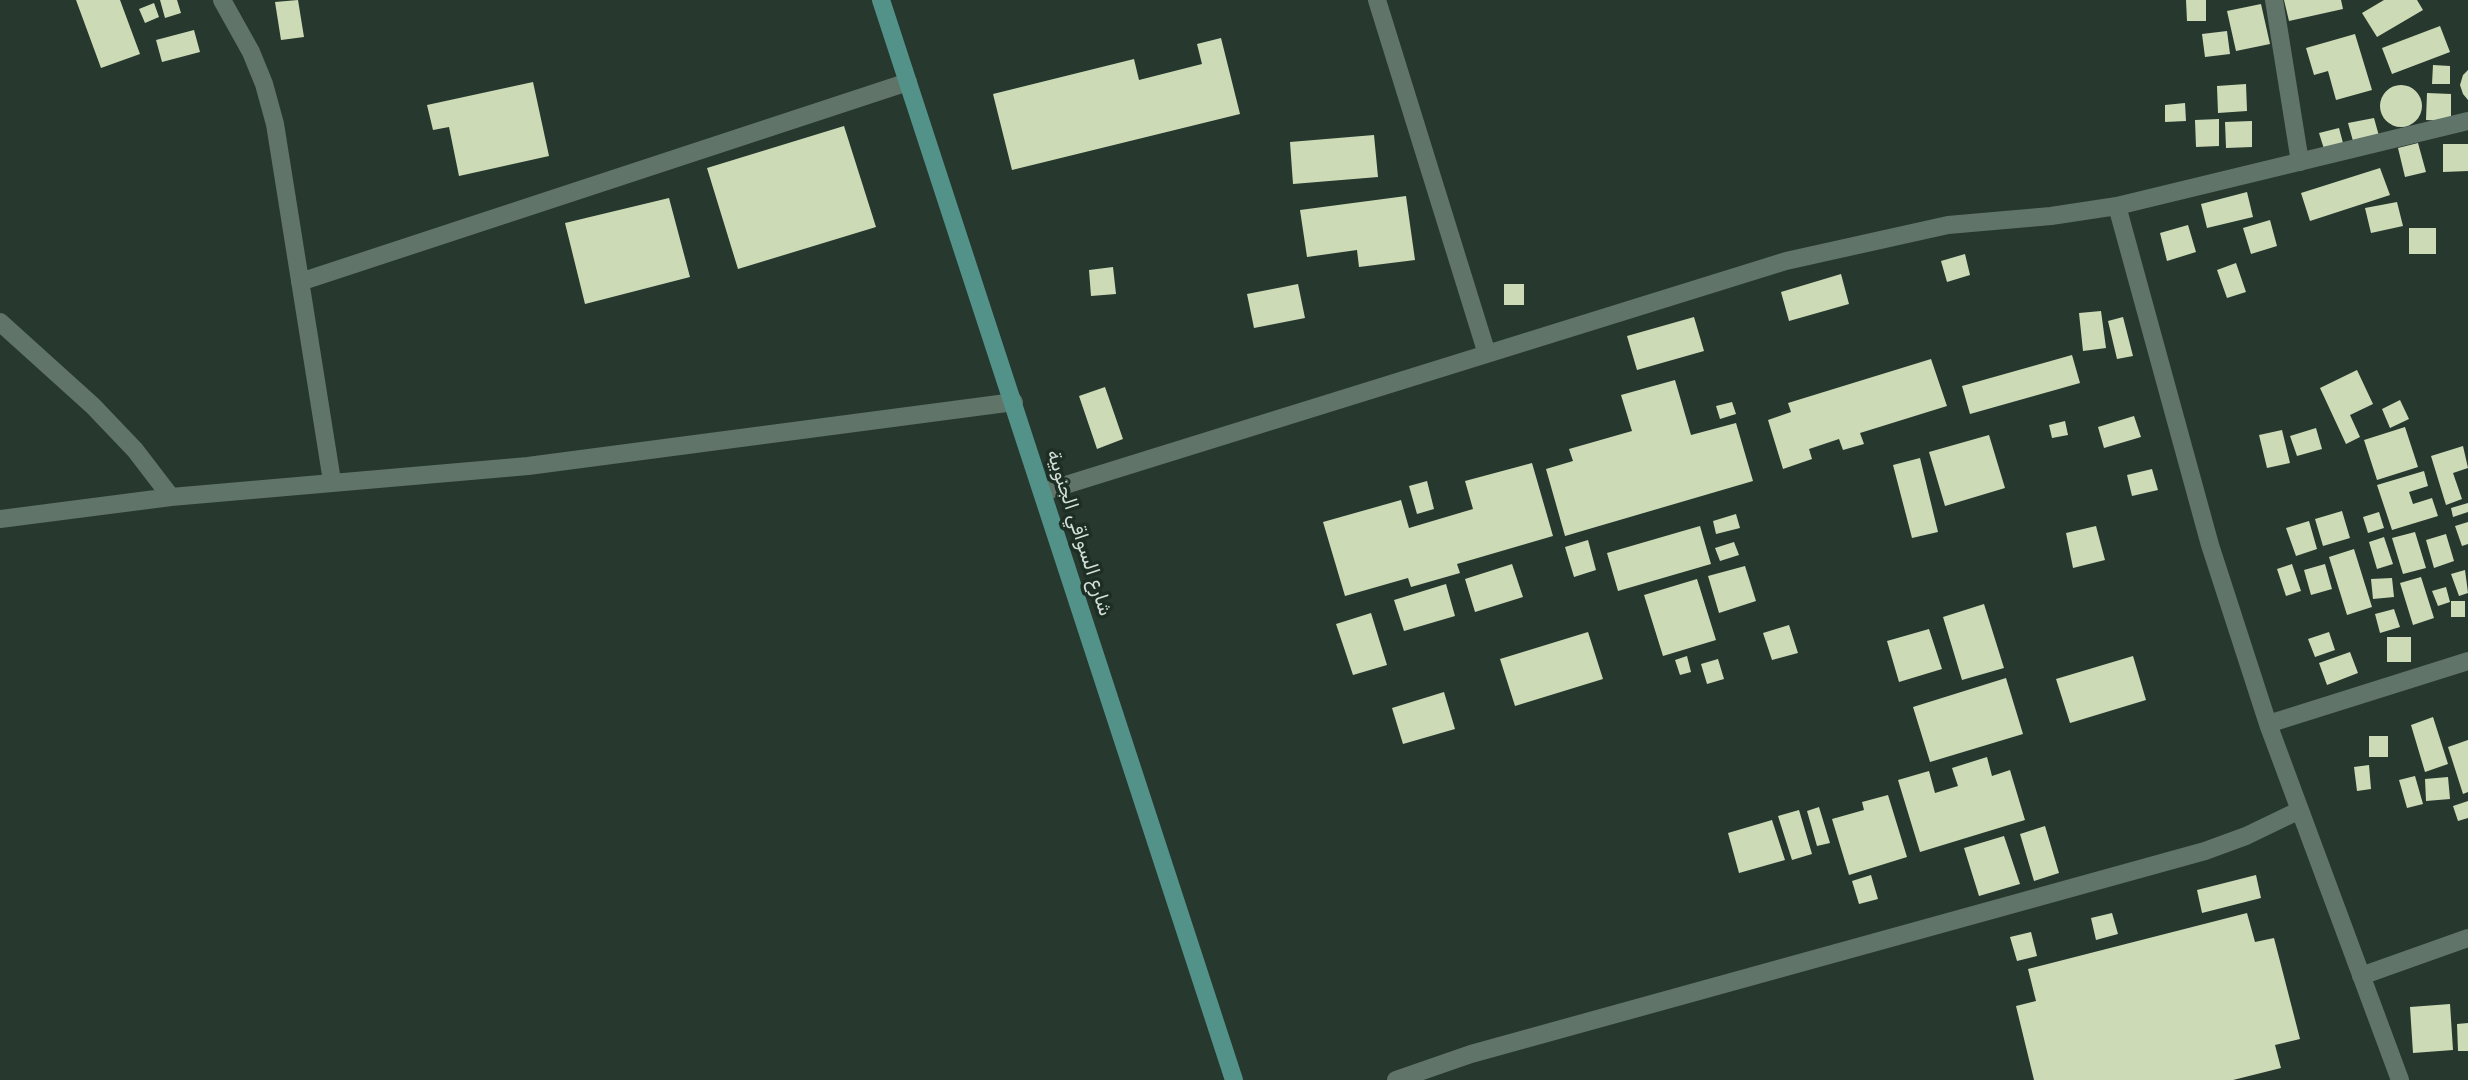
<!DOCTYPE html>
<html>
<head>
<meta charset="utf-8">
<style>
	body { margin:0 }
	canvas { display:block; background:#27382f }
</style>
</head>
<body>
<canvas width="2468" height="1080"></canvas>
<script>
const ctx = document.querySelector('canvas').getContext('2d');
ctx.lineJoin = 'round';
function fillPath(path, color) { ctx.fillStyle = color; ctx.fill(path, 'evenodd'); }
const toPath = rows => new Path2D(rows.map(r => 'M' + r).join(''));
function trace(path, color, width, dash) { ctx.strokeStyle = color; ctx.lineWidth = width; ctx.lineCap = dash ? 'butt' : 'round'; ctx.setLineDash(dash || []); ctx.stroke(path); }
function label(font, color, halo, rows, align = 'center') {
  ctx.font = font + ' Rubik,Vazirmatn,sans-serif'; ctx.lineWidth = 7; ctx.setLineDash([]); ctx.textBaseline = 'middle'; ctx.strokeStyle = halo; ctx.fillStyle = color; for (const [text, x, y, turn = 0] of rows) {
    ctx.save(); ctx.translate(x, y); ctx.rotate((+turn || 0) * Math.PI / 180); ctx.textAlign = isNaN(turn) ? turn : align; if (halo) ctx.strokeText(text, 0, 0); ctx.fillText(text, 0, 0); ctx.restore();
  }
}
fillPath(toPath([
	[76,0,120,0,140,54,101,68],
	[160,0,177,0,181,13,165,18],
	[298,0,304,37,281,40,275,2],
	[2186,0,2206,0,2206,21,2187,21],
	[2284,0,2341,0,2343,9,2289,21],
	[2384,0,2417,0,2423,10,2377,37,2362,13],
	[154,3,159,17,145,23,139,9],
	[2261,4,2270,44,2236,51,2227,11],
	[2440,26,2450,52,2392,74,2382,48],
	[194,30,200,52,162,62,156,40],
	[2227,31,2230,54,2205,57,2202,34],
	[2355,34,2372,90,2336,100,2328,71,2314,75,2306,48],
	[1221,38,1240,114,1012,170,993,94,1134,59,1139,80,1202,64,1197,44],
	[2433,65,2450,66,2450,84,2432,84],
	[2468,70,2468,100,2463,94,2460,85,2463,75],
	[533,82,549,156,459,176,449,127,433,130,427,105],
	[2246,84,2247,111,2218,113,2217,86],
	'2380 106a21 21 0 1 1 42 0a21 21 0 1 1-42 0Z',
	[2427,93,2451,94,2451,121,2426,120],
	[2185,103,2186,121,2165,122,2165,105],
	[2374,118,2379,136,2353,141,2348,123],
	[2219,119,2219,146,2196,147,2195,120],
	[2252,121,2252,147,2226,148,2225,122],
	[844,126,876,227,738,269,707,168],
	[2339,128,2343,143,2324,149,2319,133],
	[1374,135,1378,177,1293,184,1290,142],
	[2418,143,2426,172,2405,177,2398,148],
	[2443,144,2468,144,2468,171,2443,172],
	[2380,168,2390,195,2310,221,2301,193],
	[2247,192,2253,217,2207,228,2201,204],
	[1406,196,1415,260,1359,267,1357,250,1307,257,1300,210],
	[669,198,690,277,585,304,565,223],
	[2397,202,2403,226,2371,233,2365,208],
	[2270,220,2277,246,2251,254,2243,228],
	[2188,225,2196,252,2167,261,2160,233],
	[2409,228,2436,228,2436,254,2409,254],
	[1965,254,1970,275,1947,282,1941,261],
	[2236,263,2246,292,2227,298,2217,270],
	[1113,267,1116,294,1091,296,1089,270],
	[1841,274,1849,304,1789,321,1781,292],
	[1298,284,1305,318,1254,328,1247,294],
	[1504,284,1524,284,1524,305,1504,305],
	[2101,311,2106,348,2083,351,2079,313],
	[1694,317,1704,351,1637,370,1627,336],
	[2123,317,2133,356,2117,359,2108,321],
	[2072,355,2080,383,1970,414,1962,386],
	[1931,359,1947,406,1860,433,1864,444,1843,450,1839,439,1809,449,1812,459,1783,469,1768,420,1791,412,1788,403],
	[2357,370,2373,404,2350,415,2360,437,2346,444,2320,388],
	[1675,380,1691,435,1736,423,1753,481,1565,536,1546,469,1573,461,1569,449,1632,431,1621,395],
	[1105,387,1123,439,1097,449,1079,396],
	[2400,400,2409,419,2390,428,2382,409],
	[1732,402,1736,414,1720,419,1716,406],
	[2134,416,2141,437,2104,448,2098,427],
	[2065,421,2068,435,2052,438,2049,425],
	[2405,427,2418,467,2377,480,2364,440],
	[2316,428,2322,449,2297,456,2290,436],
	[2282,430,2290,463,2267,468,2259,435],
	[1989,435,2005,488,1945,506,1929,452],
	[2463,446,2468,468,2453,473,2462,499,2446,505,2431,456],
	[1920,458,1938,532,1912,538,1893,465],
	[1532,463,1553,536,1457,564,1460,573,1411,587,1408,578,1345,596,1323,522,1401,500,1409,528,1473,509,1465,481],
	[2152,469,2158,490,2132,496,2127,475],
	[2424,471,2428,486,2409,492,2413,504,2432,498,2438,516,2392,530,2377,485],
	[1427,481,1434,509,1417,514,1409,486],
	[2468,503,2468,512,2453,517,2451,508],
	[2342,511,2350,538,2323,546,2315,519],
	[2379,512,2384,528,2368,533,2363,517],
	[1736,514,1740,528,1716,534,1713,521],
	[2309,521,2317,549,2296,556,2286,528],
	[2468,522,2468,544,2462,546,2455,526],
	[1700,526,1711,564,1618,591,1607,553],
	[2096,526,2105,560,2073,568,2066,533],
	[2415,532,2426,568,2403,574,2392,538],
	[2446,534,2454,561,2434,568,2426,540],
	[2384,537,2393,564,2377,569,2369,542],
	[1588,540,1596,570,1574,577,1565,547],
	[1734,542,1739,555,1720,561,1715,548],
	[2354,549,2372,607,2347,615,2329,557],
	[1512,564,1523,597,1475,612,1465,579],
	[2292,564,2301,591,2286,596,2277,569],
	[2325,564,2332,589,2311,595,2304,570],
	[1745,566,1756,601,1719,613,1708,576],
	[2465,570,2468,593,2459,596,2451,574],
	[2421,577,2434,618,2413,625,2400,583],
	[2392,578,2394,597,2373,599,2371,579],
	[1697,579,1716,640,1663,656,1644,595],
	[1446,584,1455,616,1404,631,1394,600],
	[2446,587,2450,602,2438,606,2432,591],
	[2451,601,2465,601,2465,617,2451,617],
	[1984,604,2004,668,1962,680,1943,617],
	[2394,609,2400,627,2380,633,2375,614],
	[1371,613,1387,665,1353,675,1336,624],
	[1789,625,1798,653,1772,660,1763,633],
	[1929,629,1942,669,1899,682,1887,641],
	[1588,632,1603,679,1515,706,1500,659],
	[2329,632,2335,650,2315,657,2308,639],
	[2387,637,2411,637,2411,662,2387,662],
	[2350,652,2358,673,2327,685,2319,663],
	[1687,656,1691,672,1680,675,1675,660],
	[2133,656,2146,700,2070,723,2056,679],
	[1718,659,1724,679,1707,684,1701,664],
	[2006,678,2023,734,1930,762,1913,707],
	[1444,692,1455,729,1403,744,1392,708],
	[2433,717,2448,764,2425,772,2411,725],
	[2369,736,2388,736,2388,757,2369,757],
	[2468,740,2468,792,2463,794,2448,747],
	[1987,757,1992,776,2010,770,2025,820,1920,852,1898,780,1929,771,1935,793,1958,786,1952,768],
	[2369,765,2371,789,2357,791,2354,767],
	[2415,776,2423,804,2407,808,2399,780],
	[2448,777,2450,799,2426,801,2425,779],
	[1888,795,1907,857,1849,875,1832,819,1864,810,1862,802],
	[2468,801,2468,818,2458,821,2453,806],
	[1819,807,1830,843,1817,846,1807,811],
	[1799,810,1812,854,1792,860,1778,816],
	[1772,820,1785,860,1739,873,1728,833],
	[2045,826,2059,873,2034,881,2020,834],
	[2004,836,2020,884,1979,896,1964,848],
	[1871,875,1878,899,1859,904,1852,881],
	[2256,875,2261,898,2202,913,2197,890],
	[2112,913,2118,934,2096,940,2091,918],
	[2247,913,2255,942,2274,938,2300,1039,2275,1045,2281,1068,2233,1080,2034,1080,2016,1006,2036,1001,2028,969],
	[2031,932,2037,956,2017,961,2010,937],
	[2450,1004,2453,1050,2413,1053,2410,1007],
	[2468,1023,2468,1051,2458,1051,2457,1024]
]), '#ccdbb6');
trace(toPath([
	[222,0,251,52,264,84,275,124,332,481],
	[1377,0,1487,354],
	[2274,0,2300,162],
	[2117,206,2468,121],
	[300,282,908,82],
	[0,322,93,406,135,450,171,497],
	[1043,492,1786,261,1948,225,2051,216,2117,206,2210,545,2268,724,2400,1080],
	[0,519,171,497,528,466,1014,402],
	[2268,724,2468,661],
	[2361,976,2468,938],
	[1396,1080,1471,1054,2205,851,2246,836,2300,810]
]), '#617469', 18);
trace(toPath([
	[881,0,1234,1080]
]), '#529289', 18);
label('19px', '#d3ded7', '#1d2e25', [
	["شارع السواقي الجنوبية",1079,533,72]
]);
</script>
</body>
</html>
